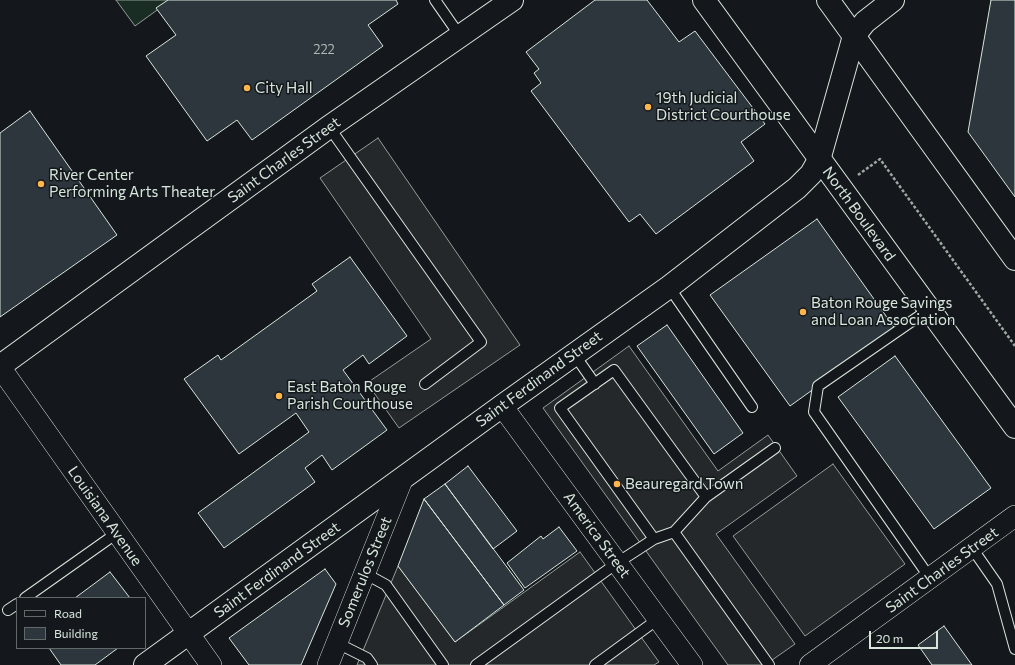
<!DOCTYPE html>
<html>
<head>
<meta charset="utf-8">
<style>
	body { margin:0 }
	#map { position:relative; width:1015px; height:665px; overflow:hidden; background:#14181c; font-family:Commissioner,sans-serif }
	canvas { display:block }
	.legend { position:absolute; left:16px; top:597px; width:130px; height:52px; box-sizing:border-box; background:#14181c; border:1px solid #626a69; margin:0; padding:5px 7px; list-style:none; font-size:12px; color:#d8e6dc }
	.legend li { display:flex; align-items:center; gap:8px; height:20px }
	.legend b { width:20px; border:1px solid #626a69 }
	.scale { position:absolute; left:869px; top:631px; width:69px; height:18px; box-sizing:border-box; border:2px solid #d8e6dc; border-top:0; padding-left:5px; font-size:12px; line-height:14px; white-space:nowrap; color:#d8e6dc; -webkit-text-stroke:3px #14181c; paint-order:stroke }
</style>
</head>
<body>
<div id="map">
<canvas width="1015" height="665"></canvas>
<ul class="legend">
<li><b style="height:5px;background:#14181c"></b>Road</li>
<li><b style="height:11px;background:#2c363c"></b>Building</li>
</ul>
<div class="scale">20 m</div>
</div>
<script>
const ctx = document.querySelector('canvas').getContext('2d');
ctx.lineJoin = 'round';
function fillPath(path, color) { ctx.fillStyle = color; ctx.fill(path, 'evenodd'); }
const toPath = rows => new Path2D(rows.map(r => 'M' + r).join(''));
function trace(path, color, width, dash) { ctx.strokeStyle = color; ctx.lineWidth = width; ctx.lineCap = dash ? 'butt' : 'round'; ctx.setLineDash(dash || []); ctx.stroke(path); }
function label(font, color, halo, rows, align = 'center') {
  ctx.font = font + ' Commissioner,sans-serif'; ctx.lineWidth = 3; ctx.setLineDash([]); ctx.textBaseline = 'middle'; ctx.strokeStyle = halo; ctx.fillStyle = color; for (const [text, x, y, turn = 0] of rows) {
    ctx.save(); ctx.translate(x, y); ctx.rotate((+turn || 0) * Math.PI / 180); ctx.textAlign = isNaN(turn) ? turn : align; if (halo) ctx.strokeText(text, 0, 0); ctx.fillText(text, 0, 0); ctx.restore();
  }
}
const green = toPath([
	[116,0,171,0,135,26,116,0]
]);
fillPath(green, '#1a2d24');
trace(green, '#939e99', 1);
const parking = toPath([
	[378,138,520,345,399,428,367,383,431,339,320,178,378,138],
	[629,346,718,471,768,435,797,476,716,534,795,644,765,665,728,665,543,408,629,346],
	[833,464,905,564,805,636,733,536,833,464],
	[580,552,659,662,654,665,357,665,398,566,455,642,580,552]
]);
fillPath(parking, '#24282b');
trace(parking, '#939e99', 1);
const building = toPath([
	[168,0,396,0,398,4,368,25,383,46,252,140,237,120,207,141,146,56,176,35,156,8,168,0],
	[595,0,647,0,679,42,695,31,765,124,741,142,754,161,656,234,640,214,629,222,531,91,541,83,534,73,539,69,526,52,595,0],
	[991,0,1015,0,1015,197,968,132,991,0],
	[30,111,117,235,0,317,0,133,30,111],
	[817,219,896,330,790,406,710,295,817,219],
	[350,257,407,336,369,364,363,355,343,370,387,430,332,470,322,455,305,468,315,482,224,548,198,513,309,432,296,413,239,454,184,379,218,355,221,360,317,291,312,284,350,257],
	[667,325,743,433,714,454,637,346,667,325],
	[895,356,991,488,934,529,838,397,895,356],
	[468,466,517,531,493,549,445,484,468,466],
	[445,484,524,590,504,605,424,499,445,484],
	[424,499,504,605,455,642,398,566,424,499],
	[559,527,577,551,525,588,507,563,541,536,543,539,559,527],
	[325,569,336,584,301,665,249,665,229,638,325,569],
	[110,572,130,598,75,598,110,572],
	[944,626,972,665,932,665,918,645,944,626],
	[49,648,118,648,95,665,61,665,49,648]
]);
fillPath(building, '#2c363c');
trace(building, '#d8e6dc', 1);
const service = toPath([
	[435,0,460,36],
	[329,127,481,342,425,384],
	[669,287,752,407],
	[928,310,818,386,814,412,930,578],
	[574,354,595,384],
	[674,532,706,497,775,448],
	[654,539,560,408,614,370,706,497],
	[972,548,997,584,1015,649],
	[364,573,386,585,443,665],
	[25,598,117,533],
	[8,610,17,604],
	[337,643,367,658,372,665],
	[476,665,617,563,654,539,674,532,769,665],
	[595,665,658,619]
]);
const minor = toPath([
	[0,367,211,665],
	[502,406,692,665],
	[328,665,402,480],
	[810,665,1015,516]
]);
const tertiary = toPath([
	[704,0,1015,427],
	[828,0,1015,259],
	[0,366,329,127,512,0]
]);
const secondary = toPath([
	[145,665,502,406,669,287,797,188,811,174,819,160,854,36,865,22,893,0]
]);
trace(service, '#d8e6dc', 12);
trace(minor, '#d8e6dc', 22);
trace(tertiary, '#d8e6dc', 24);
trace(secondary, '#d8e6dc', 24);
trace(toPath([
	[858,175,880,159,1015,346]
]), '#9da8a2', 2.5, [3, 2]);
trace(service, '#14181c', 10);
trace(minor, '#14181c', 21);
trace(tertiary, '#14181c', 22);
trace(secondary, '#14181c', 22);
for (const [x, y, r, color] of [
	[247,88,4,"#ffb74d"],
	[648,107,4,"#ffb74d"],
	[41,184,4,"#ffb74d"],
	[803,312,4,"#ffb74d"],
	[279,396,4,"#ffb74d"],
	[617,484,4,"#ffb74d"]
]) { const dot = new Path2D(); dot.arc(x, y, r, 0, 2 * Math.PI); ctx.fillStyle = color; ctx.fill(dot); trace(dot, '#14181c', 1.5); }
label('13px', '#adbab4', null, [
	["222",324,50]
]);
label('15px', '#d8e6dc', '#14181c', [
	["City Hall",255,88],
	["19th Judicial",656,98],
	["District Courthouse",656,115],
	["River Center",49,175],
	["Performing Arts Theater",49,192],
	["Baton Rouge Savings",811,303],
	["and Loan Association",811,320],
	["East Baton Rouge",287,387],
	["Parish Courthouse",287,404],
	["Beauregard Town",625,484]
], 'left');
label('15px', '#d8e6dc', '#14181c', [
	["Saint Charles Street",284,160,-36],
	["North Boulevard",859,214,54],
	["Saint Ferdinand Street",539,379,-36],
	["Louisiana Avenue",105,516,55],
	["America Street",597,535,54],
	["Saint Ferdinand Street",277,570,-36],
	["Saint Charles Street",942,570,-36],
	["Somerulos Street",365,572,-68]
]);
</script>
</body>
</html>
